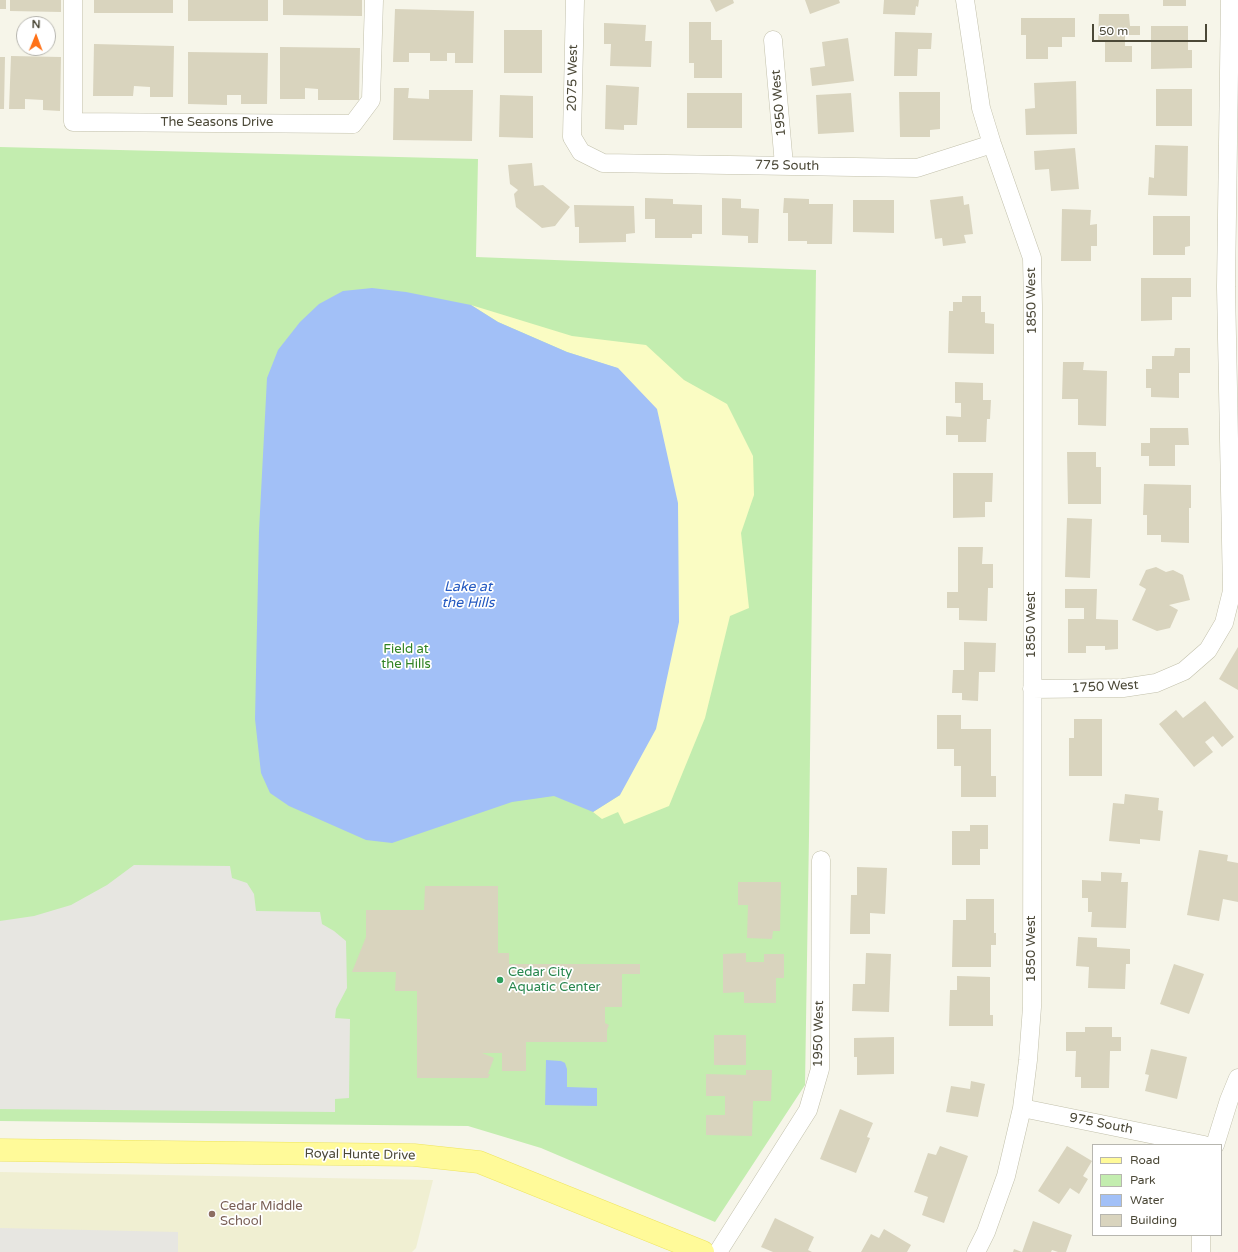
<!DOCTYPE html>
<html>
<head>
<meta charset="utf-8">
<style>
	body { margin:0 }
	#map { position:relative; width:1238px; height:1252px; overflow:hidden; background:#f6f5e9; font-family:"Varela Round",sans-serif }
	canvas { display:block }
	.legend { position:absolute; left:1092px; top:1144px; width:130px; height:92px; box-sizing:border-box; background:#fff; border:1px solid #b7b6af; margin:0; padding:5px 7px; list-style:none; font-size:12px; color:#4b4837 }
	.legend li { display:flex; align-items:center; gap:8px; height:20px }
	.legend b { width:20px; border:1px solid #b7b6af }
	.north { position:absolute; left:16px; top:16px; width:40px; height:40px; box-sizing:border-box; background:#fff; border:1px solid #b7b6af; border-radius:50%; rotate:1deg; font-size:11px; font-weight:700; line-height:16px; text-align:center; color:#4b4837 }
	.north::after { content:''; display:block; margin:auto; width:14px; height:18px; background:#ff7117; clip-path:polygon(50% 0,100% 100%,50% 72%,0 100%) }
	.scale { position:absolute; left:1092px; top:24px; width:115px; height:18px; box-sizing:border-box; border:2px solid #4b4837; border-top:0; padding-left:5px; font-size:12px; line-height:14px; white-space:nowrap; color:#4b4837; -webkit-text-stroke:3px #fff; paint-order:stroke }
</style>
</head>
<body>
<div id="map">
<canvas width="1238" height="1252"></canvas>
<ul class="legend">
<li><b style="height:5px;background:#fffa99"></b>Road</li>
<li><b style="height:11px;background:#c3edaf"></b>Park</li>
<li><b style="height:11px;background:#a2c0f7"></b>Water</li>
<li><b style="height:11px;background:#d9d4be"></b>Building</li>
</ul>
<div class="north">N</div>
<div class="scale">50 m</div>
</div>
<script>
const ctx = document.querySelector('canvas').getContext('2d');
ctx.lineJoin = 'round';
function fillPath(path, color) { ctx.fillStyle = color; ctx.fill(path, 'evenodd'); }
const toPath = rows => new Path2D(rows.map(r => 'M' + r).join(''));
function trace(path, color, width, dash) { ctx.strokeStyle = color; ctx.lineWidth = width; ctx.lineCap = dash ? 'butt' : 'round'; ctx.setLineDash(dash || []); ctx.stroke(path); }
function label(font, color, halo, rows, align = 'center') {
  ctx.font = font + ' "Varela Round",sans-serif'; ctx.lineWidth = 3.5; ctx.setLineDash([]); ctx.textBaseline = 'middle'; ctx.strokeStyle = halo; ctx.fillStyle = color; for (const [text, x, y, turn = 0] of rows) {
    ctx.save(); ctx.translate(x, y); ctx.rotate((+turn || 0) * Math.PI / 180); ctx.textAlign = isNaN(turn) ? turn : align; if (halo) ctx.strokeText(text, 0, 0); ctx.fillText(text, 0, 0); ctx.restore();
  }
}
fillPath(toPath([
	[0,1172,433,1180,416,1248,412,1252,0,1252]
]), '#f0efd2');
fillPath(toPath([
	[0,147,478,159,476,257,816,270,809,835,805,1085,715,1222,541,1148,468,1126,0,1121]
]), '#c3edaf');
fillPath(toPath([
	[471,305,572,336,646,345,684,380,727,404,753,456,754,495,741,533,749,608,730,616,705,718,669,806,624,824,618,812,602,819,593,812,620,795,617,368,567,352,498,322]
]), '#fafcc3');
fillPath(toPath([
	[134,865,230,866,232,878,247,883,254,894,256,911,320,912,322,924,334,931,346,941,347,988,336,1009,335,1018,350,1019,349,1098,335,1099,335,1112,0,1109,0,921,34,916,71,905,107,885],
	[0,1228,178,1232,178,1252,0,1252]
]), '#e7e6e1');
fillPath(toPath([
	[372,288,406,292,471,305,498,322,567,352,618,368,657,409,678,503,679,622,656,729,620,795,593,812,554,796,512,802,392,843,366,840,289,806,270,793,261,773,255,719,259,531,267,378,278,350,300,322,319,304,343,291],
	[546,1060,561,1061,565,1063,567,1069,567,1087,597,1088,597,1106,545,1105]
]), '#a2c0f7');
fillPath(toPath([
	[0,0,6,0,6,9,0,9],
	[10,0,61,0,61,12,10,11],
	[94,0,173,0,173,13,94,13],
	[188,0,268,0,268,21,188,21],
	[283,0,362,0,362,16,283,15],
	[710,0,733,0,734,3,716,12],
	[805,0,839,0,840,3,810,14],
	[884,0,919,0,918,7,916,6,915,15,883,14],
	[1163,0,1186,0,1186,6,1163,6],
	[395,9,474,11,473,63,455,63,455,53,447,53,447,61,430,61,430,53,409,53,409,62,393,62],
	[1099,14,1129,14,1130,26,1140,26,1140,35,1125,35,1125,46,1132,46,1132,62,1105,62,1105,41,1098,41],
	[1021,18,1075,18,1075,37,1062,37,1062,47,1048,47,1048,59,1026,59,1026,35,1021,35],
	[689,22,711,22,711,40,722,40,722,78,694,78,694,63,689,63],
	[604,23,646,25,645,41,652,41,651,67,610,66,611,44,604,44],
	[1151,26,1188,26,1188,50,1192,50,1192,68,1151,69],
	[504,30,542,30,542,73,504,73],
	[895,32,932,33,931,49,918,49,917,76,894,76],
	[848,38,854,81,812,86,810,68,825,66,822,42],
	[94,44,174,46,173,97,150,97,150,87,134,86,133,96,93,96],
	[280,47,360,48,359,100,318,100,318,89,305,88,305,99,280,99],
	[188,52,268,53,267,104,241,104,241,95,227,95,227,105,188,104],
	[11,56,61,57,60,111,43,110,43,100,25,99,25,109,9,109],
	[0,57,5,57,4,109,0,109],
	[1076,81,1077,134,1026,135,1025,109,1035,108,1034,83],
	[606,85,639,87,637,125,624,125,624,130,605,129],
	[394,88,409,88,408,98,429,99,429,90,473,90,472,141,393,140],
	[1156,89,1192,89,1192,126,1156,126],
	[899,92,940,92,940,129,930,130,930,137,900,137],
	[687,93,742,93,742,128,687,128],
	[851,93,854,132,818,134,816,95],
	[500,95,533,96,533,138,499,137],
	[1155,145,1188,146,1187,196,1148,195,1149,177,1154,178],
	[1075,148,1079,189,1051,191,1049,169,1035,170,1034,151],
	[532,163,534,186,543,185,570,207,555,226,542,228,516,207,514,194,518,190,510,184,508,165],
	[963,196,964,205,969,204,973,234,964,235,966,243,943,246,942,238,935,239,930,200],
	[645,198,673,199,673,204,702,205,702,234,692,234,692,238,655,238,655,219,645,219],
	[722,198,741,199,741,208,759,209,758,243,748,243,748,236,722,235],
	[784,198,809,199,809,204,833,204,832,244,807,244,807,241,788,241,788,213,783,213],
	[853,200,894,200,894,233,853,232],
	[574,205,634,206,635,233,626,234,626,242,579,243,579,227,575,227],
	[1062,209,1091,210,1090,225,1097,224,1097,246,1091,246,1091,261,1061,261],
	[1153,216,1190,216,1190,246,1185,247,1185,255,1153,255],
	[1141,278,1191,278,1191,297,1172,297,1172,320,1141,321],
	[962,296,981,296,981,312,985,312,985,323,994,324,994,354,948,353,949,311,953,311,953,302,962,302],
	[1175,348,1190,348,1190,373,1179,373,1179,398,1151,397,1151,388,1146,388,1146,369,1152,369,1152,356,1174,356],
	[1063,362,1084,362,1083,370,1107,371,1106,426,1078,425,1078,399,1062,399],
	[955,382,983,383,983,400,991,400,990,419,987,419,986,442,958,442,958,435,946,435,946,416,961,417,961,403,955,403],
	[1150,428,1188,428,1189,445,1175,445,1175,466,1149,466,1149,456,1141,456,1141,443,1150,443],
	[1067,452,1096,452,1096,467,1101,467,1101,504,1068,504],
	[953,473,993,473,992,502,985,502,985,517,953,518],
	[1144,484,1191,485,1191,508,1189,508,1189,543,1161,542,1161,535,1147,535,1147,515,1143,515],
	[1067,518,1092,519,1090,578,1065,577],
	[958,547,983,547,982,564,993,564,993,588,988,588,987,621,959,620,959,608,947,608,947,592,958,592],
	[1156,567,1166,572,1173,570,1183,575,1190,600,1169,605,1178,610,1170,628,1157,631,1132,620,1146,589,1139,585,1146,570],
	[1065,589,1097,589,1096,619,1118,620,1118,649,1105,650,1105,646,1086,646,1086,653,1068,653,1068,619,1084,619,1084,608,1065,608],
	[964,642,996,643,995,672,979,672,978,701,962,700,962,693,952,693,953,670,964,670],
	[1238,647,1238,690,1219,679],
	[1205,701,1234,737,1222,747,1213,736,1205,742,1213,752,1194,767,1159,724,1176,710,1183,718],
	[937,715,961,715,961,729,991,729,991,776,996,776,996,797,961,797,961,766,954,766,954,749,937,749],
	[1074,719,1102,719,1102,776,1069,776,1069,738,1074,738],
	[1125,794,1159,798,1158,810,1163,811,1160,841,1140,839,1140,844,1109,841,1113,803,1124,804],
	[970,825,988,825,988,849,980,849,980,865,952,865,952,831,970,831],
	[1199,850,1228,855,1227,861,1238,863,1238,902,1223,899,1219,921,1187,915],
	[857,867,887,868,885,914,870,913,870,934,850,934,851,895,857,895],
	[1101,872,1122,873,1121,882,1128,882,1126,928,1091,927,1092,912,1088,912,1088,898,1082,898,1082,880,1101,881],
	[738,882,781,882,780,931,773,931,772,939,747,938,748,905,738,905],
	[425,886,498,886,498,953,509,953,509,964,640,964,640,974,622,974,622,1007,605,1007,605,1023,609,1025,607,1030,607,1042,526,1042,526,1071,502,1071,502,1053,482,1053,494,1058,488,1074,490,1074,488,1078,417,1078,417,991,395,991,396,972,352,972,366,937,366,910,424,910],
	[966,899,994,899,994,933,996,933,996,945,991,945,991,967,952,967,953,920,966,920],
	[1078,937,1097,938,1097,947,1130,949,1130,964,1126,964,1125,989,1088,988,1089,967,1076,966],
	[746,953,746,962,764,962,764,954,784,954,784,978,776,978,776,1003,744,1003,744,992,723,993,723,954],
	[866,953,891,954,889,1012,852,1011,853,984,865,984],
	[1174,964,1204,974,1189,1014,1160,1004],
	[957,976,990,977,990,1015,993,1015,993,1026,949,1026,950,990,957,990],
	[1085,1027,1112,1027,1112,1037,1121,1037,1121,1051,1110,1051,1109,1088,1081,1088,1081,1077,1075,1077,1076,1051,1066,1051,1066,1032,1085,1032],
	[714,1035,746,1035,746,1065,714,1065],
	[894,1037,894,1074,857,1075,857,1057,854,1057,854,1038],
	[1151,1049,1187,1057,1177,1099,1145,1091,1149,1075,1145,1074],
	[746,1070,772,1070,771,1101,753,1101,752,1136,706,1135,706,1115,725,1115,725,1096,706,1096,706,1074,746,1075],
	[971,1081,985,1084,978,1117,946,1112,951,1086,970,1089],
	[840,1109,873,1123,867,1137,870,1138,856,1173,820,1159],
	[940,1146,968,1156,944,1223,922,1215,928,1197,914,1192,928,1153,936,1155],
	[1067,1146,1092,1161,1083,1176,1088,1179,1079,1194,1070,1188,1059,1204,1038,1191],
	[775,1218,814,1237,808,1250,812,1252,773,1252,761,1247],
	[1033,1221,1072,1235,1066,1252,1058,1252,1052,1250,1051,1252,1013,1252,1014,1249,1022,1252],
	[884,1229,911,1245,907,1252,861,1252,871,1234,879,1238]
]), '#d9d4be');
const minor = toPath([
	[73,0,73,122,353,124,371,100,374,0],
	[575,0,572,137,581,152,603,163,917,168,992,144],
	[965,0,981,108,992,144,1032,258,1033,306,1032,1007,1028,1060,1022,1108,1006,1176,986,1232,976,1252],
	[773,40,784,165],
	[1032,689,1123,688,1156,683,1184,671,1208,650,1224,623,1232,591,1226,287,1230,0],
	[1022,1108,1204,1145],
	[1215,1145,1229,1100,1238,1078],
	[718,1252,808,1110,820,1069,821,860],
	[1201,1252,1201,1235]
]);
const major = toPath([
	[0,1150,414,1155,479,1162,703,1252]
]);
trace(minor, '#c2c0ab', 19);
trace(major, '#eee55f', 23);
trace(minor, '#fff', 18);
trace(major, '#fffa99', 22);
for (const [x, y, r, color] of [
	[500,980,4,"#2e9e5b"],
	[212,1214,4,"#8d6e63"]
]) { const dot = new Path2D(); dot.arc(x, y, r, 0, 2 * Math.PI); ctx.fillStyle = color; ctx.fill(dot); trace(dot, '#fff', 1.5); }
label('13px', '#4b4837', '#fff', [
	["2075 West",573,78,-89],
	["1950 West",779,103,-95],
	["The Seasons Drive",217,123],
	["775 South",787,166,1],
	["1850 West",1032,301,-91],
	["1850 West",1032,625,-90],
	["1750 West",1105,687,-3],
	["1850 West",1032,949,-90],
	["1950 West",819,1034,-89],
	["975 South",1101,1124,11],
	["Royal Hunte Drive",360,1155,1]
]);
label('13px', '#318324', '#fff', [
	["Field at",406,650],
	["the Hills",406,665]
]);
label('13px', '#27864d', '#fff', [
	["Cedar City",508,973],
	["Aquatic Center",508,988]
], 'left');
label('13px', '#785e54', '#fff', [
	["Cedar Middle",220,1207],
	["School",220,1222]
], 'left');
label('italic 14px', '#255ac1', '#fff', [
	["Lake at",468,587],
	["the Hills",468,603]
]);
</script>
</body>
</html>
